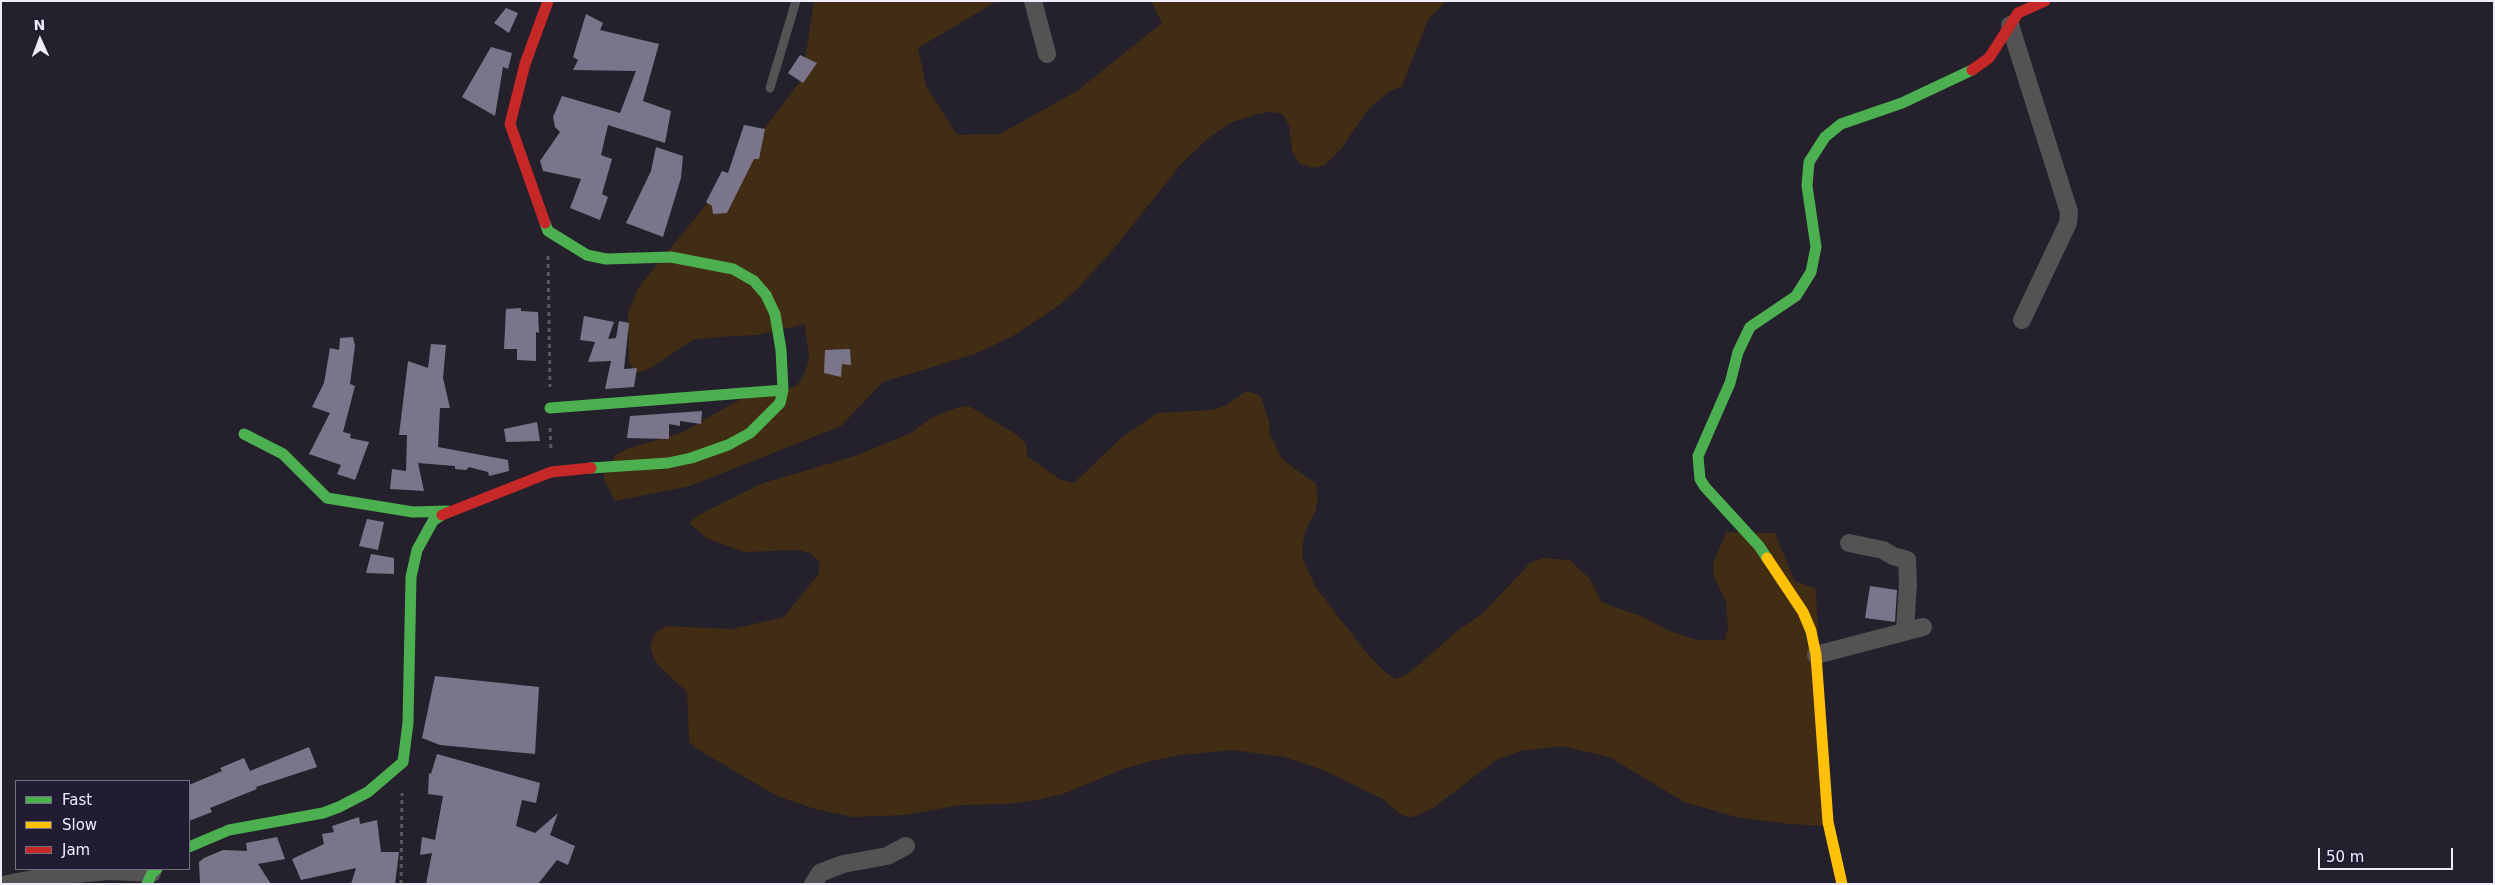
<!DOCTYPE html>
<html>
<head>
<meta charset="utf-8">
<style>
	body { margin:0 }
	#map { position:relative; width:2495px; height:885px; overflow:hidden; background:#24212c; font-family:"DejaVu Sans",sans-serif }
	canvas { display:block }
	.frame { position:absolute; inset:0; border:2px solid #efedfc; pointer-events:none }
	.legend { position:absolute; left:15px; top:780px; width:175px; height:90px; box-sizing:border-box; background:#211c31; border:1px solid #737082; margin:0; padding:6px 9px; list-style:none; font-size:15px; color:#efedfc }
	.legend li { display:flex; align-items:center; gap:10px; height:25px }
	.legend b { width:25px; border:1px solid #737082 }
	.north { position:absolute; left:15px; top:15px; width:50px; height:50px; -webkit-text-stroke:4px #211c31; paint-order:stroke; rotate:358deg; font-size:14px; font-weight:700; line-height:20px; text-align:center; color:#efedfc }
	.north::after { content:''; display:block; margin:auto; width:18px; height:22px; background:#efedfc; clip-path:polygon(50% 0,100% 100%,50% 72%,0 100%) }
	.scale { position:absolute; left:2318px; top:848px; width:135px; height:22px; box-sizing:border-box; border:2px solid #efedfc; border-top:0; padding-left:6px; font-size:15px; line-height:18px; white-space:nowrap; color:#efedfc; -webkit-text-stroke:4px #211c31; paint-order:stroke }
</style>
</head>
<body>
<div id="map">
<canvas width="2495" height="885"></canvas>
<div class="frame"></div>
<ul class="legend">
<li><b style="height:6px;background:#4caf50"></b>Fast</li>
<li><b style="height:6px;background:#ffc107"></b>Slow</li>
<li><b style="height:6px;background:#c62828"></b>Jam</li>
</ul>
<div class="north">N</div>
<div class="scale">50 m</div>
</div>
<script>
const ctx = document.querySelector('canvas').getContext('2d');
ctx.lineJoin = 'round';
function fillPath(path, color) { ctx.fillStyle = color; ctx.fill(path, 'evenodd'); }
const toPath = rows => new Path2D(rows.map(r => 'M' + r).join(''));
function trace(path, color, width, dash) { ctx.strokeStyle = color; ctx.lineWidth = width; ctx.lineCap = dash ? 'butt' : 'round'; ctx.setLineDash(dash || []); ctx.stroke(path); }
fillPath(toPath([
	[814,1,997,1,918,48,926,86,957,135,1000,134,1077,91,1162,23,1151,1,1446,1,1428,20,1402,86,1389,92,1369,108,1341,149,1324,166,1311,168,1299,163,1292,151,1289,125,1282,114,1269,112,1257,114,1233,122,1211,136,1183,162,1112,251,1077,289,1058,306,1013,336,975,354,883,382,841,426,690,486,615,501,603,477,616,455,629,448,681,433,741,399,784,391,797,385,804,375,809,360,805,324,757,335,718,337,693,340,649,369,636,373,629,362,628,313,638,288,709,201,802,79],
	[1246,391,1260,395,1269,421,1270,435,1283,460,1316,484,1318,497,1316,510,1305,532,1302,547,1303,559,1315,586,1365,651,1384,671,1395,679,1408,674,1457,631,1481,615,1530,563,1543,558,1570,560,1589,578,1602,602,1614,607,1641,616,1667,630,1696,640,1725,640,1728,627,1726,602,1714,577,1713,564,1726,532,1775,533,1795,582,1816,588,1826,826,1789,824,1736,817,1684,802,1609,757,1561,746,1521,751,1496,760,1433,808,1411,818,1400,814,1383,799,1323,770,1284,757,1233,750,1180,755,1151,761,1126,768,1063,794,1037,800,1008,804,960,805,906,815,853,817,815,809,777,796,697,749,689,742,687,692,661,668,654,659,650,646,655,633,666,626,732,629,784,617,819,573,819,561,810,553,798,550,745,552,708,539,689,523,699,515,763,483,855,456,911,433,931,418,956,408,969,406,1016,434,1026,444,1027,456,1061,480,1074,483,1122,437,1158,413,1211,410,1225,406]
]), '#412c14');
fillPath(toPath([
	[506,8,518,13,509,33,494,23],
	[586,14,603,23,600,30,659,44,643,101,671,111,665,143,608,125,601,155,612,159,602,194,608,197,600,220,570,208,581,179,543,171,540,161,560,132,555,127,553,117,562,96,620,113,636,71,573,70,578,60,573,57],
	[491,47,512,53,508,69,503,67,495,116,462,97],
	[800,55,817,63,803,83,788,73],
	[744,125,765,129,759,159,754,159,727,213,713,214,712,206,706,202,722,171,728,173],
	[656,147,683,156,681,178,663,237,626,223,651,171],
	[521,308,521,311,538,312,539,333,536,332,536,361,517,360,517,349,504,349,506,309],
	[584,316,614,322,608,339,616,338,619,321,629,323,624,369,637,368,634,387,605,389,611,361,588,362,595,342,580,340],
	[353,337,355,346,350,384,355,386,343,432,351,434,350,438,369,442,355,480,337,474,341,465,309,454,330,413,312,407,324,383,330,348,339,350,340,338],
	[431,344,446,345,443,378,450,408,440,408,438,447,508,460,509,471,489,476,488,472,469,467,466,470,455,469,455,466,418,463,424,491,390,489,392,469,406,471,407,435,399,435,408,361,428,368],
	[850,349,851,365,842,364,841,377,824,373,825,350],
	[702,411,701,424,680,421,680,426,669,424,669,439,627,438,630,416],
	[537,422,540,441,506,442,504,429],
	[367,519,384,522,378,550,359,546],
	[371,554,394,558,394,574,366,573],
	[1870,586,1897,590,1895,622,1865,618],
	[435,676,539,687,535,754,440,745,422,738],
	[309,747,317,767,256,787,257,789,210,808,212,812,189,821,189,785,222,771,220,768,244,758,250,771],
	[437,754,540,783,536,803,522,800,516,826,535,833,558,813,550,835,575,846,568,865,557,860,538,884,426,884,432,853,420,855,422,837,435,840,443,796,428,794,429,773,431,774],
	[359,817,360,824,377,820,381,852,399,852,395,884,351,884,356,868,301,880,292,859,324,844,322,834,334,832,332,826],
	[277,837,285,859,258,864,271,884,200,884,199,862,204,858,223,850,247,851,246,843]
]), '#7a758b');
trace(toPath([
	[548,256,550,387],
	[550,428,551,449],
	[401,884,402,793]
]), '#5b585b', 3, [4, 4]);
trace(toPath([
	[770,88,796,1]
]), '#545252', 9);
trace(toPath([
	[1033,1,1047,54],
	[2010,25,2069,212,2068,223,2022,320],
	[1849,543,1883,550,1893,556,1907,560,1908,584,1905,630],
	[1816,655,1923,627],
	[7,884,43,877,109,871,152,873],
	[813,884,820,873,843,864,887,856,906,846]
]), '#545252', 18);
trace(toPath([
	[545,223,548,231,587,255,606,259,671,257,733,269,754,281,766,295,775,314,781,350,783,390,780,403,750,433,728,445,691,458,668,463,591,468],
	[550,408,783,390],
	[244,434,283,454,327,498,413,512,448,511],
	[1767,558,1759,546,1705,487,1700,479,1698,456,1730,383,1738,352,1750,327,1796,296,1811,272,1816,247,1807,186,1809,162,1825,137,1841,124,1902,103,1972,70],
	[189,847,229,830,323,813,339,807,368,792,403,762,408,723,411,577,417,550,433,521,442,515],
	[147,884,152,873,157,869]
]), '#4caf50', 11);
trace(toPath([
	[1767,558,1803,612,1811,631,1816,655,1828,822,1842,884]
]), '#ffc107', 11);
trace(toPath([
	[1972,70,1989,58,2018,13,2045,1],
	[545,223,510,124,525,64,548,1],
	[442,515,551,472,591,468]
]), '#c62828', 11);
</script>
</body>
</html>
